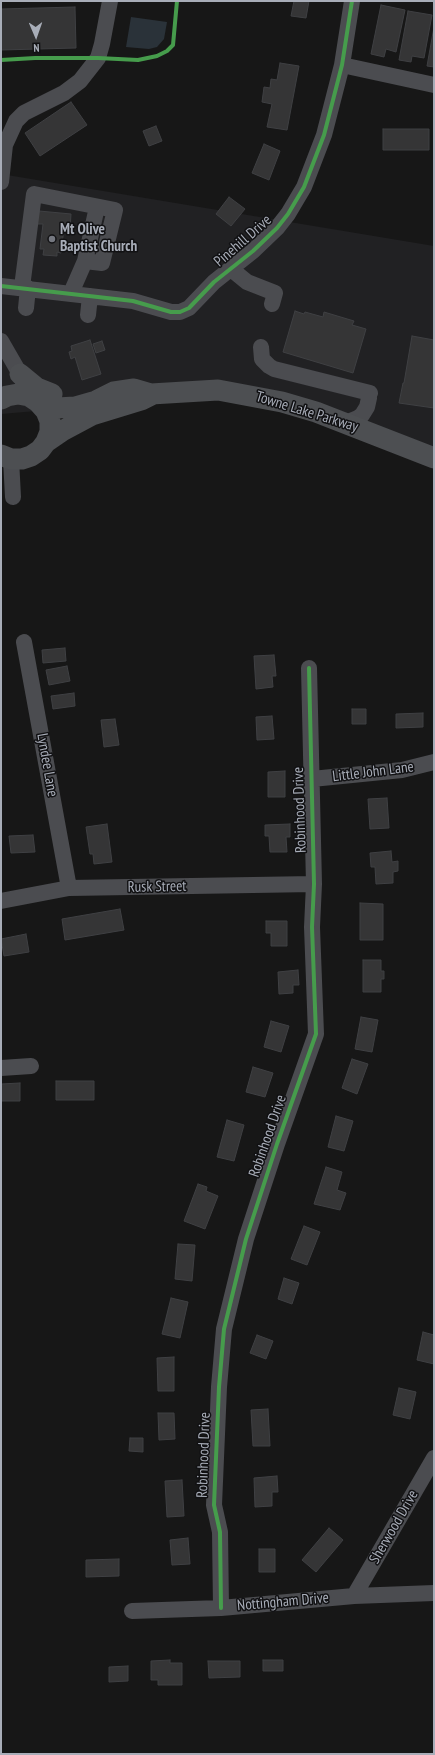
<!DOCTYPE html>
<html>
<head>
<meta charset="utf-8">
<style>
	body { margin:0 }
	#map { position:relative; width:435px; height:1755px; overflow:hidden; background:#171717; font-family:"PT Sans Narrow",sans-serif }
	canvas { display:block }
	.frame { position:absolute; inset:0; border:2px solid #a8adb8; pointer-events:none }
	.north { position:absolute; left:16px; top:16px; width:40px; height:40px; -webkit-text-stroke:3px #111113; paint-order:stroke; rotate:178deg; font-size:11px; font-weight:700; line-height:16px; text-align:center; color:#a8adb8 }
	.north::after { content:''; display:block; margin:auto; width:14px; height:18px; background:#a8adb8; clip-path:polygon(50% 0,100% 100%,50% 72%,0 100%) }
</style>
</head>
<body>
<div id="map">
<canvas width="435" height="1755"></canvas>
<div class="frame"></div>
<div class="north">N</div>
</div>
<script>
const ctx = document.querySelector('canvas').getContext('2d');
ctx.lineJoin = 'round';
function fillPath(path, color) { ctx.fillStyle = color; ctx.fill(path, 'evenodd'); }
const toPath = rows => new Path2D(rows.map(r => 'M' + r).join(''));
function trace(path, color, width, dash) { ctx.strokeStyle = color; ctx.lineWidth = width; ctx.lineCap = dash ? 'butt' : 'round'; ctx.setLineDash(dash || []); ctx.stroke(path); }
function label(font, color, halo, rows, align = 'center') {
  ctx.font = font + ' "PT Sans Narrow",sans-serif'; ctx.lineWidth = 3; ctx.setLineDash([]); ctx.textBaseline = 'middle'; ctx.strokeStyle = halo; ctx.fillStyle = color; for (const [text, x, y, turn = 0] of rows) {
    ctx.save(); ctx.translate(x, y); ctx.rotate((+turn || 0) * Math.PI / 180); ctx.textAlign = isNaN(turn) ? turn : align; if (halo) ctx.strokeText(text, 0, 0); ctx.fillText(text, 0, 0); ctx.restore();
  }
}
fillPath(toPath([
	[1,174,434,246,434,458,231,394,1,414]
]), '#212123');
fillPath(toPath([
	[131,17,167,22,164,39,157,47,149,49,126,47]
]), '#2a3239');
const building = toPath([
	[294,1,309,1,306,18,291,16,294,1],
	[381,5,405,10,396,52,386,49,384,57,371,54,381,5],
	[75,7,76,48,1,50,1,9,75,7],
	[408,11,432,15,424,58,412,56,411,62,399,60,408,11],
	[434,27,434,67,427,66,434,27],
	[280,63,299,66,287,130,267,127,272,104,262,102,264,87,270,88,271,79,277,80,280,63],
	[71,102,87,125,40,156,25,133,71,102],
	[156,126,162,141,149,146,143,131,156,126],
	[383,129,429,129,429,150,383,150,383,129],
	[264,144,280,151,269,180,252,173,264,144],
	[229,197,245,209,231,226,216,214,229,197],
	[39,211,71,214,70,229,64,228,61,253,57,252,57,256,43,255,44,249,40,249,43,224,37,224,39,211],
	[295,311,304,314,305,312,323,317,324,312,354,321,352,325,366,329,353,373,283,352,295,311],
	[412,336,434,340,434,408,399,403,403,383,404,383,412,336],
	[90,340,101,374,82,380,75,357,71,359,69,352,72,351,71,346,90,340],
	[102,341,105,350,96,353,93,344,102,341],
	[65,648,66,661,43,663,42,650,65,648],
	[274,655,276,676,272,676,273,687,256,689,254,656,274,655],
	[67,666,70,681,49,685,46,670,67,666],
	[74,693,75,706,53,709,51,696,74,693],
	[352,709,366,709,366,724,352,724,352,709],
	[423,713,423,727,396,728,396,714,423,713],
	[272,716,274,739,257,740,256,717,272,716],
	[115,719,119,745,104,747,101,720,115,719],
	[285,771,285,797,268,797,268,772,285,771],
	[387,798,389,828,370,829,368,799,387,798],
	[107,824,112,862,94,864,93,854,90,854,86,827,107,824],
	[290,824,290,837,286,837,287,852,270,852,269,836,265,836,265,825,290,824],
	[33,835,35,852,11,853,9,836,33,835],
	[391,851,392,862,398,861,398,871,393,872,393,883,376,884,375,867,371,867,370,853,391,851],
	[360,903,383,904,383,940,360,940,360,903],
	[120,909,124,930,65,940,62,919,120,909],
	[266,921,287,921,287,946,271,946,271,933,266,933,266,921],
	[26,934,29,952,4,956,1,939,26,934],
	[363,960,381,960,381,971,384,971,384,979,381,979,381,992,363,992,363,960],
	[298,970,299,985,293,985,293,993,279,994,278,972,298,970],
	[361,1017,378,1020,372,1052,355,1049,361,1017],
	[271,1021,289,1026,281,1052,264,1047,271,1021],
	[352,1059,368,1064,357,1094,342,1088,352,1059],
	[253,1067,273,1073,265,1097,246,1092,253,1067],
	[56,1081,94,1081,94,1100,56,1100,56,1081],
	[20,1083,20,1101,1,1101,1,1084,20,1083],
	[336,1116,353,1121,344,1151,328,1147,336,1116],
	[227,1120,244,1125,234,1161,217,1157,227,1120],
	[326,1167,342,1172,337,1190,346,1193,340,1210,314,1204,326,1167],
	[198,1184,207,1187,206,1191,218,1196,205,1229,184,1221,198,1184],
	[304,1226,320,1232,307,1265,291,1259,304,1226],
	[178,1244,195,1245,192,1281,175,1279,178,1244],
	[284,1278,299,1283,292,1304,278,1299,284,1278],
	[171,1298,188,1302,180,1338,162,1334,171,1298],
	[423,1332,434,1335,434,1364,417,1360,423,1332],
	[257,1335,273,1341,266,1359,250,1353,257,1335],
	[174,1357,174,1391,158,1391,157,1358,174,1357],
	[399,1388,416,1392,410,1419,393,1415,399,1388],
	[268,1409,270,1446,253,1446,251,1410,268,1409],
	[158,1413,174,1413,175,1439,159,1440,158,1413],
	[130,1438,143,1438,143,1452,129,1451,130,1438],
	[277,1476,278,1492,272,1492,272,1506,255,1507,254,1478,277,1476],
	[182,1480,184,1516,167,1517,165,1481,182,1480],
	[329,1528,343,1540,316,1572,302,1560,329,1528],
	[188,1538,190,1564,172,1565,170,1540,188,1538],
	[259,1549,275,1549,275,1572,259,1572,259,1549],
	[119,1559,119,1576,86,1577,86,1560,119,1559],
	[170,1660,170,1663,182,1663,182,1685,158,1685,158,1680,151,1680,151,1661,170,1660],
	[263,1660,283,1660,283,1671,263,1671,263,1660],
	[208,1661,240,1661,240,1677,209,1678,208,1661],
	[128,1666,128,1681,109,1682,109,1667,128,1666]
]);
fillPath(building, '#353536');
trace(building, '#3f4043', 1);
trace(toPath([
	[342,65,434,85],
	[1,182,5,145,16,121,24,113,64,93,80,81,98,58,102,44,110,1],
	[85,261,97,207],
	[232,267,236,273,247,282,275,293,272,304],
	[1,286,133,301,171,312,180,312,189,308,214,282,253,251,277,228,288,214,304,187,324,135,342,65,352,1],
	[22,287,34,194,115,210,102,263,85,261,71,293],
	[26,308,28,288],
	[88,315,90,296],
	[1,341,20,374,24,384],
	[261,347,262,359,269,366,274,369,370,393],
	[346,423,358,418,362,415,367,407,369,398],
	[11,459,13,497],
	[24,642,69,888],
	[312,779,402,770,434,762],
	[1,901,69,888,314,884],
	[1,1068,31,1066],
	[354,1596,434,1458],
	[221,1608,220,1532,214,1505,219,1387,224,1329,246,1239,277,1144,316,1034,312,927,314,884,309,668],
	[132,1611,221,1608,354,1596,434,1593]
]), '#4b4c50', 16);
trace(toPath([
	[20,374,37,388,52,394],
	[1,399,7,396,18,394,29,396,38,402,46,411,50,421,50,432,46,442,40,450,31,456,22,459,11,459,1,455],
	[38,402,57,408,75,407,96,401,114,392,134,389,151,394,218,390,282,402,316,412,434,458],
	[46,442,62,431,92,415,141,400,151,395]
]), '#4d4f52', 21);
trace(toPath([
	[1,60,35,58,98,58,138,60,157,56,167,51,173,45,177,1],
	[1,286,133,301,171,312,180,312,189,308,214,282,253,251,277,228,288,214,304,187,324,135,342,65,352,1],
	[221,1608,220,1532,214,1505,219,1387,224,1329,246,1239,277,1144,316,1034,312,927,314,884,309,668]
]), '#469c4c', 4);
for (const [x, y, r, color] of [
	[52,239,4,"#757880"]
]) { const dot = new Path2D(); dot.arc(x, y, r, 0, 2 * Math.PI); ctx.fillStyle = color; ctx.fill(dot); trace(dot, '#111113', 1.5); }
label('bold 15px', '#a8adb8', '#111113', [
	["Mt Olive",60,230],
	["Baptist Church",60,247]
], 'left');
label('15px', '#a8adb8', '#111113', [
	["Pinehill Drive",243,241,-41],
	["Towne Lake Parkway",307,412,17],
	["Lyndee Lane",47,765,80],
	["Little John Lane",373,772,-7],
	["Robinhood Drive",300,810,-92],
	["Rusk Street",157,887,-1],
	["Robinhood Drive",268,1136,-71],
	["Robinhood Drive",204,1455,-88],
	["Sherwood Drive",394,1527,-60],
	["Nottingham Drive",283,1602,-5]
]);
</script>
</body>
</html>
